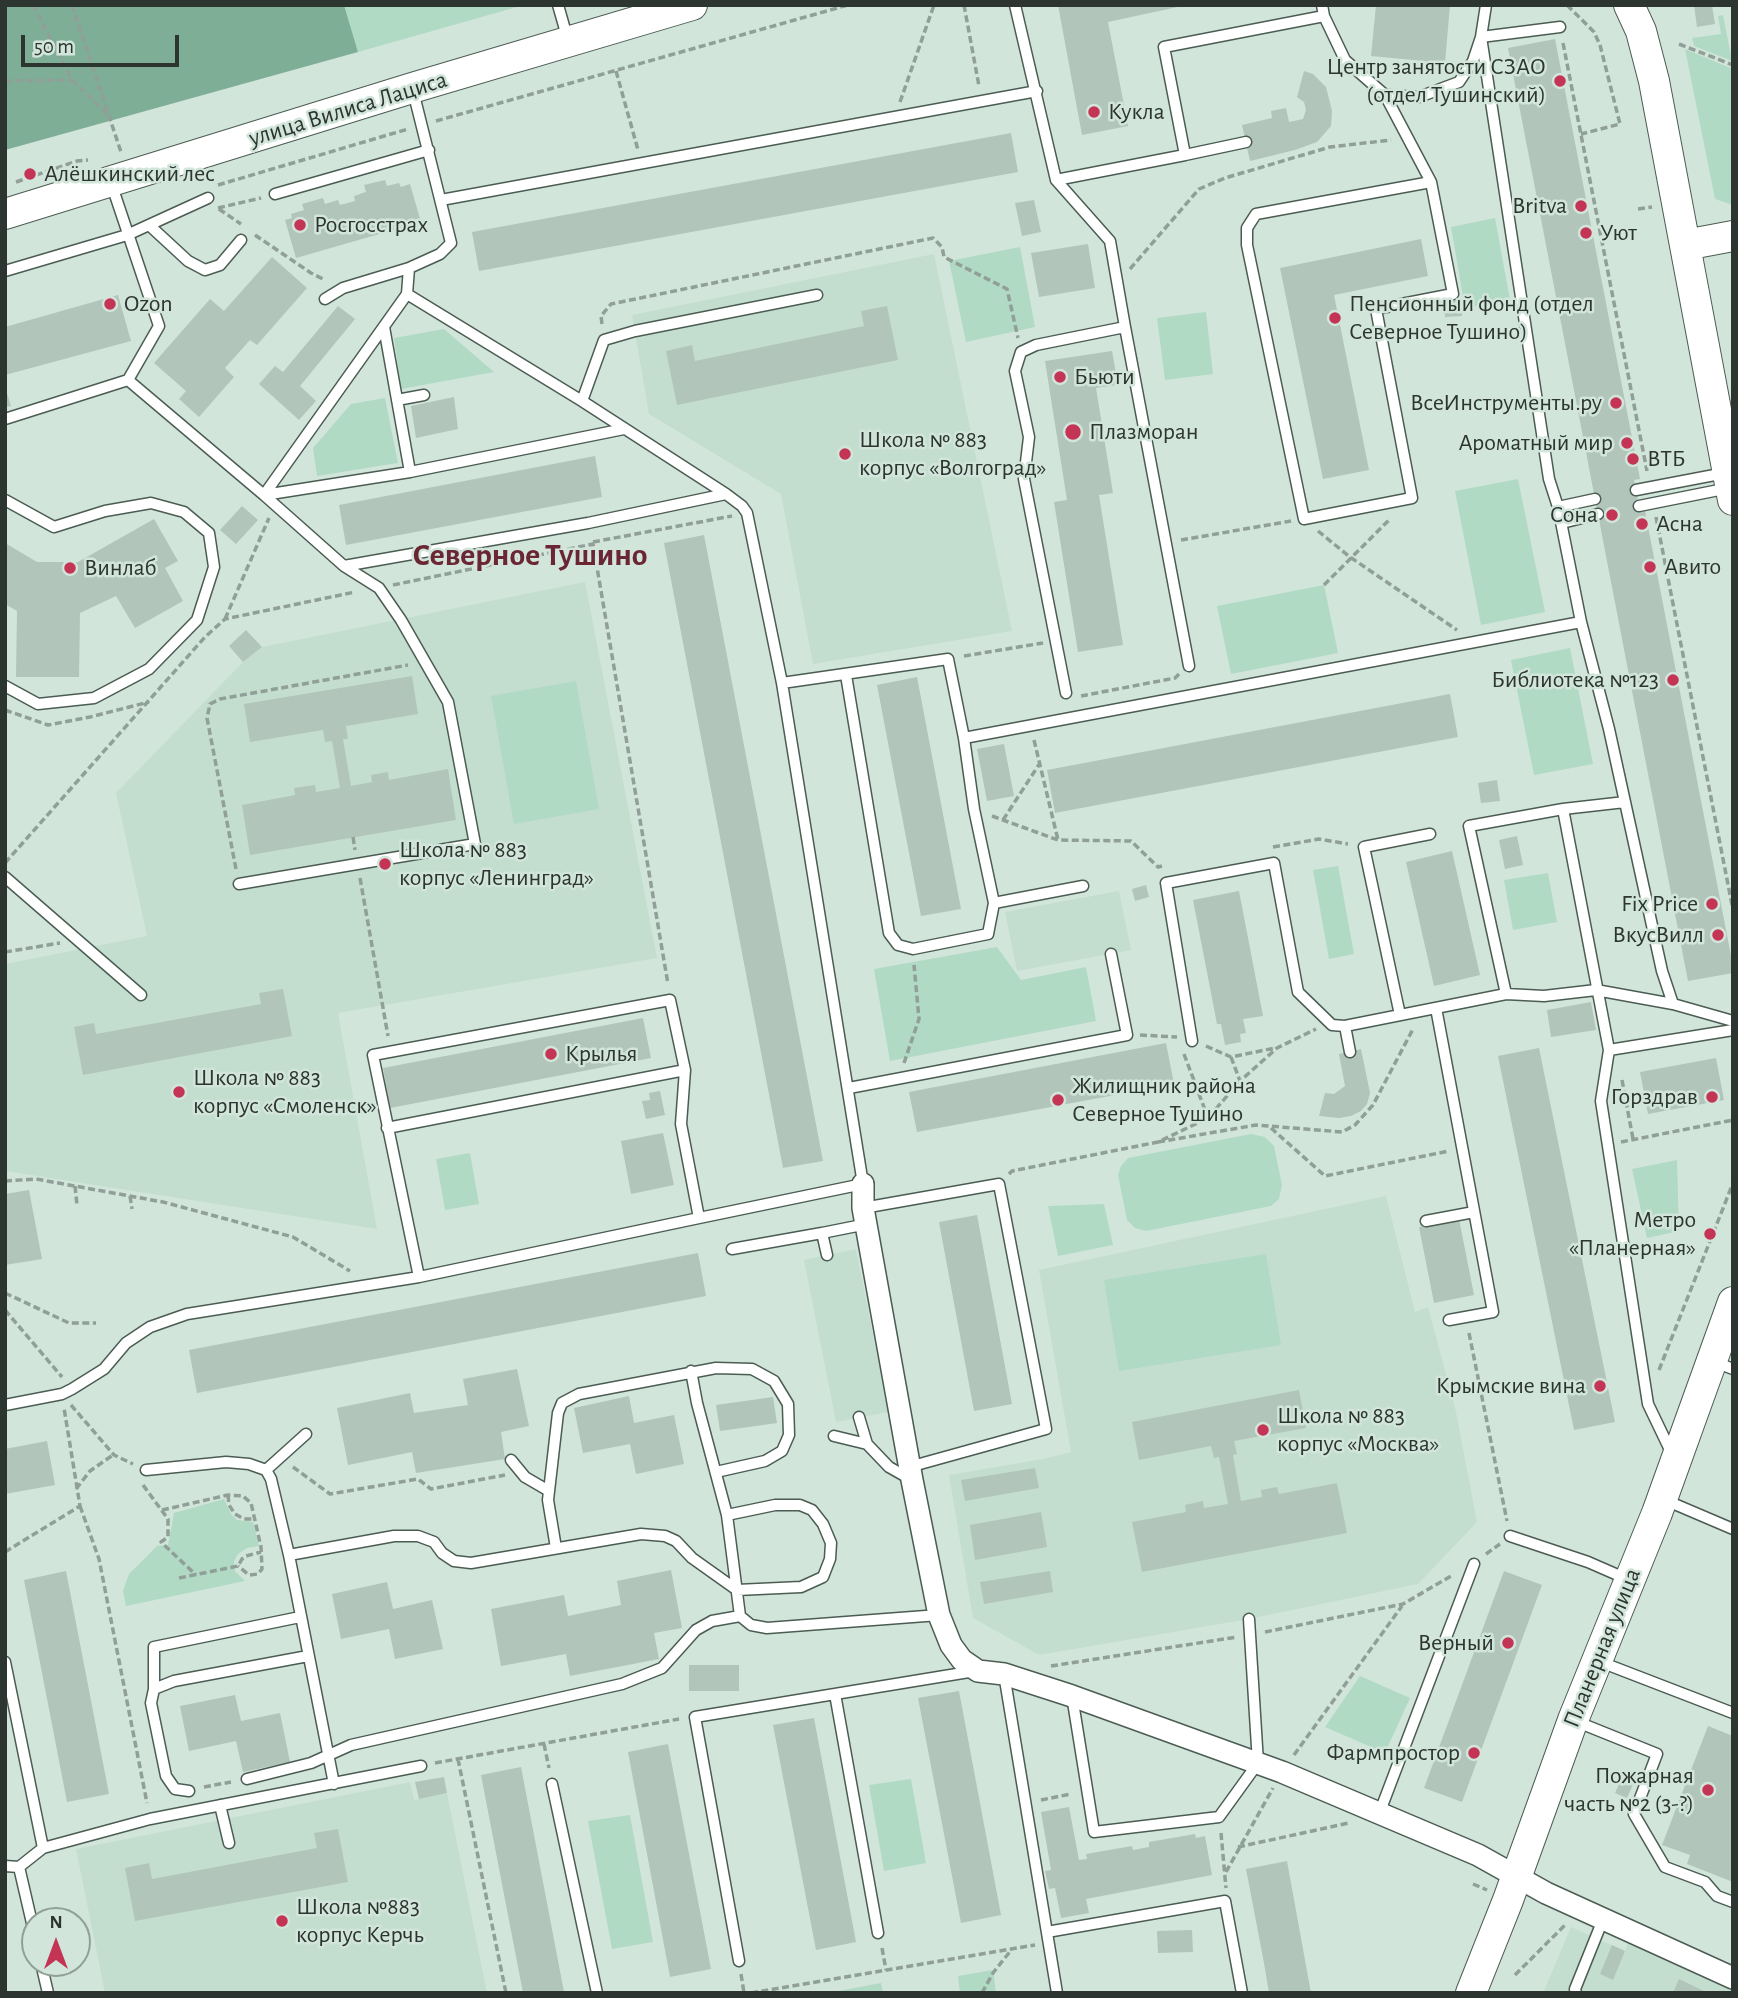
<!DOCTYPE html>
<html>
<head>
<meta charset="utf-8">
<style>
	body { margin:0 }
	#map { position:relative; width:1738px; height:1998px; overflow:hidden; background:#d2e5db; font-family:"Alegreya Sans",sans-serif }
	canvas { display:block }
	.frame { position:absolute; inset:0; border:7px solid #2d3531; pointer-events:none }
	.north { position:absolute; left:21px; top:1907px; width:70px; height:70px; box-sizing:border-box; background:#d2e5db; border:2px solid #909f97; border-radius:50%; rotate:0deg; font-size:19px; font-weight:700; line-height:28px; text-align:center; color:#2d3531 }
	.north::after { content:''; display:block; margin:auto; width:24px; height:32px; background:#c33455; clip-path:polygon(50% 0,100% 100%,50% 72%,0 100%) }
	.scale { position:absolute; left:21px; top:35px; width:158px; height:32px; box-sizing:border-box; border:4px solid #2d3531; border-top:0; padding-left:9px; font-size:21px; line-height:24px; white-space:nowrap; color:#2d3531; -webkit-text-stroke:5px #d2e5db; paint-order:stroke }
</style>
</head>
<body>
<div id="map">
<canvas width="1738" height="1998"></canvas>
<div class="frame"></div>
<div class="north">N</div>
<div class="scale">50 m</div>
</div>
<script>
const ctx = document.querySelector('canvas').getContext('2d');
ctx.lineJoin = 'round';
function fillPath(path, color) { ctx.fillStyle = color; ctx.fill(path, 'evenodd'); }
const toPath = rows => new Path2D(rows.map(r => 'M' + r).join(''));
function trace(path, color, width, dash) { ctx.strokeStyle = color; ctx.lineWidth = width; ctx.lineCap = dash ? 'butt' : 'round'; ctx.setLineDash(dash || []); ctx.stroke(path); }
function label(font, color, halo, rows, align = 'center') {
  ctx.font = font + ' "Alegreya Sans",sans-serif'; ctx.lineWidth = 5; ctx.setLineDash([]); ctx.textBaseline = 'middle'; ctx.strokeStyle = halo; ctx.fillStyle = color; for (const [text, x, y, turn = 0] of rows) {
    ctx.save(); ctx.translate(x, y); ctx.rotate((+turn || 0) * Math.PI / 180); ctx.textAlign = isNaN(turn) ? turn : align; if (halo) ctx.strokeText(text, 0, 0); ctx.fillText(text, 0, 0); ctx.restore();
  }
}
fillPath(toPath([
	[934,254,1012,631,813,664,781,494,649,414,632,315],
	[585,582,657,958,338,1013,377,1229,5,1171,5,964,147,936,116,793,243,662,262,647],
	[1119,891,1131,950,1017,971,1005,912],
	[1386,1196,1415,1312,1428,1307,1455,1407,1477,1522,1418,1584,1249,1619,1039,1655,973,1618,949,1475,1043,1459,1071,1452,1039,1270],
	[856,1249,888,1412,836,1422,804,1260],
	[410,1782,414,1800,447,1793,487,1993,105,1993,76,1849],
	[1571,1927,1625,1951,1629,1939,1733,1988,1733,1993,1543,1993]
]), '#c3decf');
fillPath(toPath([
	[344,5,524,5,358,52],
	[1723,15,1732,61,1694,46,1692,38,1721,34,1718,16],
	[1685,49,1733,69,1733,205,1715,199],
	[1495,218,1510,300,1465,308,1451,227],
	[1020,247,1035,327,966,342,949,261],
	[1206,312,1213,374,1165,380,1157,318],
	[444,329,494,372,401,389,394,338],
	[385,398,398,463,317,476,313,448,351,404],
	[1518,479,1545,612,1481,625,1455,491],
	[1324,585,1338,653,1231,674,1217,606],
	[1570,648,1593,764,1534,775,1511,660],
	[576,681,599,809,514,824,491,696],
	[1338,866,1354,954,1329,959,1313,870],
	[1548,873,1557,922,1513,930,1504,880],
	[997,947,1021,980,1086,967,1096,1021,890,1061,874,969],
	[1251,1134,1265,1137,1274,1146,1282,1185,1279,1199,1271,1206,1146,1231,1135,1228,1127,1220,1118,1175,1121,1166,1128,1158],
	[470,1153,479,1204,445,1210,436,1159],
	[1677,1160,1679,1231,1647,1238,1632,1169],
	[1104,1204,1113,1245,1058,1256,1048,1206],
	[1266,1254,1281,1345,1119,1371,1104,1280],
	[224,1499,231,1514,237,1520,253,1522,259,1546,247,1548,238,1554,234,1561,235,1571,245,1581,126,1606,123,1591,129,1574,157,1546,168,1545,174,1513],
	[1360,1676,1410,1698,1385,1753,1325,1727],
	[911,1779,926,1863,884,1871,869,1785],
	[630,1815,653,1942,612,1949,588,1821],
	[993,1970,996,1993,960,1993,958,1976],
	[881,1983,883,1993,827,1993]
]), '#b1dac5');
fillPath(toPath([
	[5,5,344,5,358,52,5,150]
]), '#7eae96');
fillPath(toPath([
	[1058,5,1187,5,1108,22,1128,126,1082,135],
	[1376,5,1450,5,1445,63,1371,56],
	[1694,5,1712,5,1715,24,1697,27],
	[1555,39,1640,479,1634,480,1640,512,1645,511,1733,966,1733,973,1688,981,1508,48],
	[1304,71,1313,74,1326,87,1332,111,1331,126,1317,142,1295,150,1250,161,1242,125,1272,118,1271,111,1286,108,1289,122,1303,119,1306,110,1304,102,1297,97],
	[1011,133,1018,172,479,271,472,232],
	[385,180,387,186,399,183,401,187,410,184,421,222,296,258,285,220,292,218,291,214,304,210,302,204,323,198,325,204,338,200,340,205,355,201,354,196,366,192,364,185],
	[1034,200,1041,232,1022,236,1015,203],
	[1421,239,1428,276,1334,295,1369,470,1323,479,1280,268],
	[1088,244,1095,288,1039,297,1031,253],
	[272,257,307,288,257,345,250,340,225,368,234,377,199,417,179,399,186,391,154,363,210,299,224,311],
	[118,295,131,341,5,375,5,327],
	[1461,299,1462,316,1445,317,1444,300],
	[338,306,355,319,300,386,316,401,299,420,259,384,275,366,283,372],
	[887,306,898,360,677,405,666,351,692,345,695,361,864,326,861,311],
	[1112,351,1118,385,1096,388,1113,493,1099,495,1123,645,1078,652,1054,502,1067,500,1045,361],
	[5,387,11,406,5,407],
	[454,397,458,429,416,438,411,406],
	[595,456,602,497,346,545,339,505],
	[242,506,258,520,236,544,220,530],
	[154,519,178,561,165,568,183,601,135,628,116,596,80,613,79,677,16,677,17,611,5,604,5,543,37,562,78,562],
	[704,535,823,1161,783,1168,664,543],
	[246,630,262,647,243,662,229,646],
	[412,676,418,714,346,726,348,739,343,739,351,786,372,782,371,775,388,772,389,780,448,769,456,820,250,855,242,805,295,795,294,788,315,785,316,792,340,788,332,741,325,742,323,730,250,742,244,704],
	[917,677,961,909,921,916,877,685],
	[1450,694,1458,737,1055,813,1047,770],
	[1004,744,1014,796,987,801,977,749],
	[1497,780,1500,801,1481,803,1478,783],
	[1517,836,1523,865,1505,869,1499,840],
	[1452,851,1480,975,1434,986,1406,862],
	[1146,885,1149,897,1135,901,1132,889],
	[1239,891,1263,1016,1243,1019,1246,1033,1240,1034,1241,1042,1225,1045,1221,1024,1217,1024,1193,900],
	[283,989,292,1036,83,1075,74,1027,94,1023,96,1034,261,1004,259,993],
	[1591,1002,1596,1030,1551,1037,1547,1010],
	[643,1018,651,1058,390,1108,383,1068],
	[1166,1043,1174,1084,917,1132,909,1092],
	[1539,1048,1615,1422,1574,1430,1498,1056],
	[1361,1049,1370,1093,1367,1104,1361,1111,1351,1116,1339,1118,1319,1116,1325,1093,1334,1094,1345,1086,1339,1054],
	[1716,1058,1724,1100,1648,1114,1640,1072],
	[660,1091,665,1115,646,1119,642,1101,650,1100,649,1093],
	[663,1133,674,1185,631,1194,621,1141],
	[29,1190,42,1259,5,1265,5,1194],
	[977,1215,1012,1404,974,1411,939,1222],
	[1459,1219,1474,1295,1434,1303,1419,1227],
	[698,1253,706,1296,197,1393,189,1350],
	[517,1369,529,1426,501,1432,505,1459,416,1473,412,1452,348,1465,337,1408,410,1393,414,1413,468,1405,463,1379],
	[1299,1390,1306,1428,1234,1441,1237,1454,1233,1455,1241,1501,1262,1497,1261,1490,1277,1487,1279,1494,1337,1483,1347,1533,1142,1572,1132,1522,1186,1512,1185,1505,1203,1501,1204,1508,1228,1504,1219,1457,1214,1458,1211,1446,1139,1460,1132,1422],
	[629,1396,634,1423,674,1415,684,1464,636,1474,630,1444,583,1453,574,1408],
	[773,1397,777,1423,720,1431,716,1405],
	[47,1441,55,1485,5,1494,5,1449],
	[1035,1468,1039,1488,965,1501,961,1480],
	[1041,1512,1047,1547,975,1560,970,1525],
	[671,1570,682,1628,654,1633,659,1659,570,1676,566,1654,501,1666,491,1609,564,1595,568,1616,621,1605,617,1581],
	[66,1571,109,1794,67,1802,24,1580],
	[1050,1571,1053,1592,984,1604,980,1582],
	[1504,1571,1542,1585,1462,1802,1424,1788],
	[387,1582,393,1609,432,1600,443,1649,395,1659,389,1629,341,1639,332,1594],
	[689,1665,739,1665,739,1691,689,1691],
	[959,1691,1001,1915,961,1923,918,1698],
	[235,1695,241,1721,280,1713,290,1762,243,1772,236,1741,189,1751,180,1706],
	[814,1718,856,1942,816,1950,773,1725],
	[1708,1726,1733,1736,1733,1882,1687,1864,1690,1855,1662,1845],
	[668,1744,711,1969,670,1977,628,1752],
	[521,1767,564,1992,559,1993,523,1993,481,1775],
	[444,1777,447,1793,419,1799,415,1782],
	[1622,1777,1634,1782,1627,1798,1615,1793],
	[1069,1807,1079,1860,1087,1859,1086,1854,1132,1846,1133,1850,1149,1847,1149,1842,1195,1834,1196,1838,1205,1836,1212,1875,1086,1899,1089,1913,1061,1918,1055,1888,1049,1889,1045,1871,1051,1870,1041,1812],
	[338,1829,348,1882,135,1921,125,1868,149,1863,152,1879,317,1848,314,1833],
	[1287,1861,1311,1993,1269,1993,1264,1963,1246,1869],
	[1192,1930,1193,1952,1158,1953,1157,1931],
	[1612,1945,1625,1951,1613,1980,1600,1974],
	[1679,1979,1708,1993,1673,1993]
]), '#b2c5bb');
const lane = toPath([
	[558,5,568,40],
	[1015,5,1056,180,1110,241,1125,327,1036,345,1021,352,1015,371,1029,437,1024,479,1066,693],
	[1322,5,1324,16,1345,60,1385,95,1419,97,1459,82,1473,61,1481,37,1486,5],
	[1481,37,1549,479,1558,507,1581,622,1609,729,1662,971,1673,1004],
	[1481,37,1560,27],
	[413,91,451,243,440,254,409,268,407,294,582,401,726,494,742,506,747,513,782,683,863,1184,699,1218,681,1124,685,1070,670,1000,373,1055,419,1277],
	[1385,95,1431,182,1453,294,1376,309,1412,498,1304,519,1247,245,1247,228,1256,214,1431,182],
	[1185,155,1246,142],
	[1056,180,1185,155,1164,47,1324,16],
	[111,183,159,326,128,380,264,495,410,472,624,429],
	[275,194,429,150],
	[441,200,1037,91],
	[149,225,188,261,205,270,220,265,241,240],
	[5,271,127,235,208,198],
	[407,294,264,495,344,566,588,523,726,494],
	[325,299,343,288,409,268],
	[384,327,410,472],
	[1125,327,1189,666],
	[397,400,424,395],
	[582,401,604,340,635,331,817,295],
	[5,419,128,380],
	[1636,490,1725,473],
	[5,500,54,527,105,511,151,503,184,512,209,533,214,567,197,620,149,669,94,698,38,704,5,686],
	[1639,506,1729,488],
	[1558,507,1595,499],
	[1562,523,1598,514],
	[782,683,948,659,964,738,974,809,994,903,988,934,913,949,898,945,889,933,846,675],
	[964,738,1581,622],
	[1563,809,1609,1050,1601,1101,1648,1404,1672,1454],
	[5,877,141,995],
	[239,884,475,844,448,702,401,620,379,588,344,566],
	[994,903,1083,886],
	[1506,994,1469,826,1563,809,1625,802],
	[1436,1008,1493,1312,1449,1320],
	[1400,1015,1364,847,1430,834],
	[1345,1026,1350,1052],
	[1192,1041,1166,883,1274,863,1298,992,1332,1025,1345,1026,1506,994,1544,996,1596,990,1673,1004,1733,1021],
	[1609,1050,1733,1030],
	[849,1088,1127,1035,1111,954],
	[387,1128,685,1070],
	[863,1208,999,1184,1046,1429,909,1467],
	[1426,1221,1474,1212],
	[732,1249,822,1233],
	[827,1255,822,1233,867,1224],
	[1715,1362,1733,1369],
	[691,1371,697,1403,727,1515,740,1616,751,1625,767,1628,939,1615],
	[5,1405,62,1394,72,1389,104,1369,126,1343,150,1327,187,1314,419,1277,699,1218],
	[859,1417,867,1444],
	[834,1436,867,1444,889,1467,912,1480],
	[511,1460,525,1477,549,1491],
	[146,1470,226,1462,249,1464,266,1470,271,1479,289,1555,334,1784],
	[266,1470,306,1434],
	[1665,1500,1733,1529],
	[1510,1536,1588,1562,1627,1579],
	[556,1548,548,1500,558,1413,562,1403,579,1394,716,1368,752,1369,774,1381,788,1404,789,1435,782,1451,765,1461,716,1472],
	[289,1555,394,1536,418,1536,434,1542,442,1553,454,1561,471,1563,641,1534,665,1536,676,1541,692,1558,737,1590,801,1587,823,1577,830,1559,831,1543,823,1524,812,1510,800,1505,775,1505,727,1515],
	[1598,1661,1733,1713],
	[5,1662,43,1848],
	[1004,1674,1057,1993],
	[154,1689,154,1647,300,1617],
	[835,1694,878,1933],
	[1072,1696,1094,1832,1219,1817,1258,1763,1249,1619],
	[1575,1721,1657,1754,1634,1814,1665,1867,1705,1882,1717,1896,1733,1902],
	[247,1779,311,1763,351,1745,622,1684,662,1668,696,1630,712,1621,740,1616],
	[552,1784,597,1993],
	[189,1791,175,1789,166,1776,151,1703,154,1689,174,1681,308,1656],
	[220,1805,229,1843],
	[1379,1814,1474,1564],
	[5,1866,19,1867,43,1848,150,1819,421,1766],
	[19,1867,35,1936],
	[1047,1932,1225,1901,1242,1993],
	[739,1961,695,1717,975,1671],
	[41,1963,48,1993],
	[1576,1993,1575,1989,1604,1917]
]);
const street = toPath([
	[863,1184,863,1208,912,1480,939,1615,951,1645,962,1660,978,1671,1004,1674,1072,1696,1282,1772,1478,1855,1546,1893,1733,1978]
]);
const secondary = toPath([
	[1629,5,1641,31,1654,81,1733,500],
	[5,214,412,88,692,5],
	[1685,245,1733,236],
	[1471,1993,1508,1900,1573,1720,1657,1513,1733,1302]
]);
trace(lane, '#4b5c53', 13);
trace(street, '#4b5c53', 24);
trace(secondary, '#4b5c53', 32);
trace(toPath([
	[33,5,72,80,107,114],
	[72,5,121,152],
	[964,5,979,86],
	[1567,5,1594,32,1600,45,1620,124,1581,134],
	[1563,43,1647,471],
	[1679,44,1733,65],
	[616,71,638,150],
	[5,81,72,80],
	[900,102,934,5],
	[436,121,848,5],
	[16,182,77,161,88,160],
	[218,185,408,129],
	[218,208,261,198],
	[219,209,241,224],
	[1638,209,1652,207],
	[255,235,311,273,325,280],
	[1130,269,1199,189,1225,178,1330,147,1391,140],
	[602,324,601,316,611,304,933,238,942,247,944,257,1007,289,1018,338],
	[1656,517,1733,910],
	[1318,531,1350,557,1457,630],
	[1181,540,1291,521],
	[593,542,732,516],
	[393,585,593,544,668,984],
	[1324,585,1389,520],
	[225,619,269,518],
	[964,656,1043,643],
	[1081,696,1175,678,1179,674],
	[5,710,48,725,90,717,149,702],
	[1034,740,1058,840],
	[992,816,1058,840,1131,841,1158,867,1162,866],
	[1003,820,1040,763],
	[353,837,355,850],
	[1273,847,1319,839,1348,844],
	[5,863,205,637,225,619,355,592],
	[236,869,207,718,210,704,220,699,408,665],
	[360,878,388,1036],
	[5,952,60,943],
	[1140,1035,1177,1037],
	[1206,1046,1231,1057,1275,1048],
	[1184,1054,1208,1118],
	[1231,1057,1240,1081,1277,1048,1316,1029],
	[904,1063,919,1019,914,965],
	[1622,1080,1633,1139],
	[1271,1128,1325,1176,1449,1151],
	[1158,1142,1256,1125,1342,1132,1355,1125,1373,1105,1413,1029],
	[1621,1142,1733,1120],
	[1009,1174,1012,1171,1158,1142,1208,1118,1240,1081],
	[5,1181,36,1179,163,1202,293,1237,350,1271],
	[75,1186,77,1205],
	[130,1196,132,1209],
	[5,1293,69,1323,96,1323],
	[5,1310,62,1377],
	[1469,1333,1507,1521],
	[1659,1370,1733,1183],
	[71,1405,114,1455,133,1464],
	[1731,1406,1733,1406],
	[293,1467,330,1494,418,1479,431,1489,505,1475],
	[143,1485,168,1519,168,1537,161,1542,196,1575],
	[76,1489,90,1471,113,1455],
	[228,1495,229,1505,235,1514,244,1519,255,1519],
	[80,1506,99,1559,147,1803],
	[162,1510,228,1495,243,1496,251,1503,261,1547,262,1569,258,1574,249,1575,238,1566],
	[5,1552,80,1506,64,1408],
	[1486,1554,1500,1544],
	[179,1578,238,1566,242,1559,246,1556,261,1552],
	[1265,1632,1403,1604,1453,1575],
	[1051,1666,1237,1637],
	[544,1744,549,1768],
	[1294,1755,1402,1606],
	[458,1759,506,1993],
	[435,1763,679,1719],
	[204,1787,231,1782],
	[1041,1800,1071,1794],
	[1221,1833,1226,1888],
	[1238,1847,1349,1823],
	[1226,1872,1273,1788],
	[1473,1884,1487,1890],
	[882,1948,886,1970],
	[741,1974,744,1993],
	[1515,1975,1566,1924],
	[751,1993,1035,1945],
	[982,1993,993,1973,1012,1949]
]), '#909f97', 3.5, [7, 3.5]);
trace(lane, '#fff', 10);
trace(street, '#fff', 21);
trace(secondary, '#fff', 30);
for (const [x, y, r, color] of [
	[1560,81,7,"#c33455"],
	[1094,112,7,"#c33455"],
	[30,174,7,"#c33455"],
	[1581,206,7,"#c33455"],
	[300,225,7,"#c33455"],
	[1586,233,7,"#c33455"],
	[110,304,7,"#c33455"],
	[1335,318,7,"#c33455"],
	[1060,377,7,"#c33455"],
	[1616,403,7,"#c33455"],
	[1073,432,9,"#c33455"],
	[1627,443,7,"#c33455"],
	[845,454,7,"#c33455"],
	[1633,459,7,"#c33455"],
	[1612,515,7,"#c33455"],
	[1642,524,7,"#c33455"],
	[1650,567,7,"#c33455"],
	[70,568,7,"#c33455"],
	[1673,680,7,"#c33455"],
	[385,864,7,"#c33455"],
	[1712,904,7,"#c33455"],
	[1718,935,7,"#c33455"],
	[551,1054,7,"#c33455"],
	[179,1092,7,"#c33455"],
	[1712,1097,7,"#c33455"],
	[1058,1100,7,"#c33455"],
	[1710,1234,7,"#c33455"],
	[1600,1386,7,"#c33455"],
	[1263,1430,7,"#c33455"],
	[1508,1643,7,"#c33455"],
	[1474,1753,7,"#c33455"],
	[1708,1790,7,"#c33455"],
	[282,1921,7,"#c33455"]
]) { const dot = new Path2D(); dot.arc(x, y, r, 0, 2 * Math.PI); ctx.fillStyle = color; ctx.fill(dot); trace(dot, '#d2e5db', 2.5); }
label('24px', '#2d3531', '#d2e5db', [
	["Центр занятости СЗАО",1546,67,"right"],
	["(отдел Тушинский)",1546,95,"right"],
	["Кукла",1108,112],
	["Алёшкинский лес",44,174],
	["Britva",1567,206,"right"],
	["Росгосстрах",314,225],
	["Уют",1600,233],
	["Ozon",124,304],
	["Пенсионный фонд (отдел",1349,304],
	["Северное Тушино)",1349,332],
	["Бьюти",1074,377],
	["ВсеИнструменты.ру",1602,403,"right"],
	["Плазморан",1089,432],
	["Школа № 883",859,440],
	["корпус «Волгоград»",859,468],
	["Ароматный мир",1613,443,"right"],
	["ВТБ",1647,459],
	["Сона",1598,515,"right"],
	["Асна",1656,524],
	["Авито",1664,567],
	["Винлаб",84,568],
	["Библиотека №123",1659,680,"right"],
	["Школа № 883",399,850],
	["корпус «Ленинград»",399,878],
	["Fix Price",1698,904,"right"],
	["ВкусВилл",1704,935,"right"],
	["Крылья",565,1054],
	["Школа № 883",193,1078],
	["корпус «Смоленск»",193,1106],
	["Жилищник района",1072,1086],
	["Северное Тушино",1072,1114],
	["Горздрав",1698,1097,"right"],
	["Метро",1696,1220,"right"],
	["«Планерная»",1696,1248,"right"],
	["Крымские вина",1586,1386,"right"],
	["Школа № 883",1277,1416],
	["корпус «Москва»",1277,1444],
	["Верный",1494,1643,"right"],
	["Фармпростор",1460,1753,"right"],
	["Пожарная",1694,1776,"right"],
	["часть №2 (3-?)",1694,1804,"right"],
	["Школа №883",296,1907],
	["корпус Керчь",296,1935]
], 'left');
label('24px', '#2d3531', '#d2e5db', [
	["улица Вилиса Лациса",348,109,-17],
	["Планерная улица",1602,1648,-68]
]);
label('bold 32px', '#6b2633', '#d2e5db', [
	["Северное Тушино",530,555]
]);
</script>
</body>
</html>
